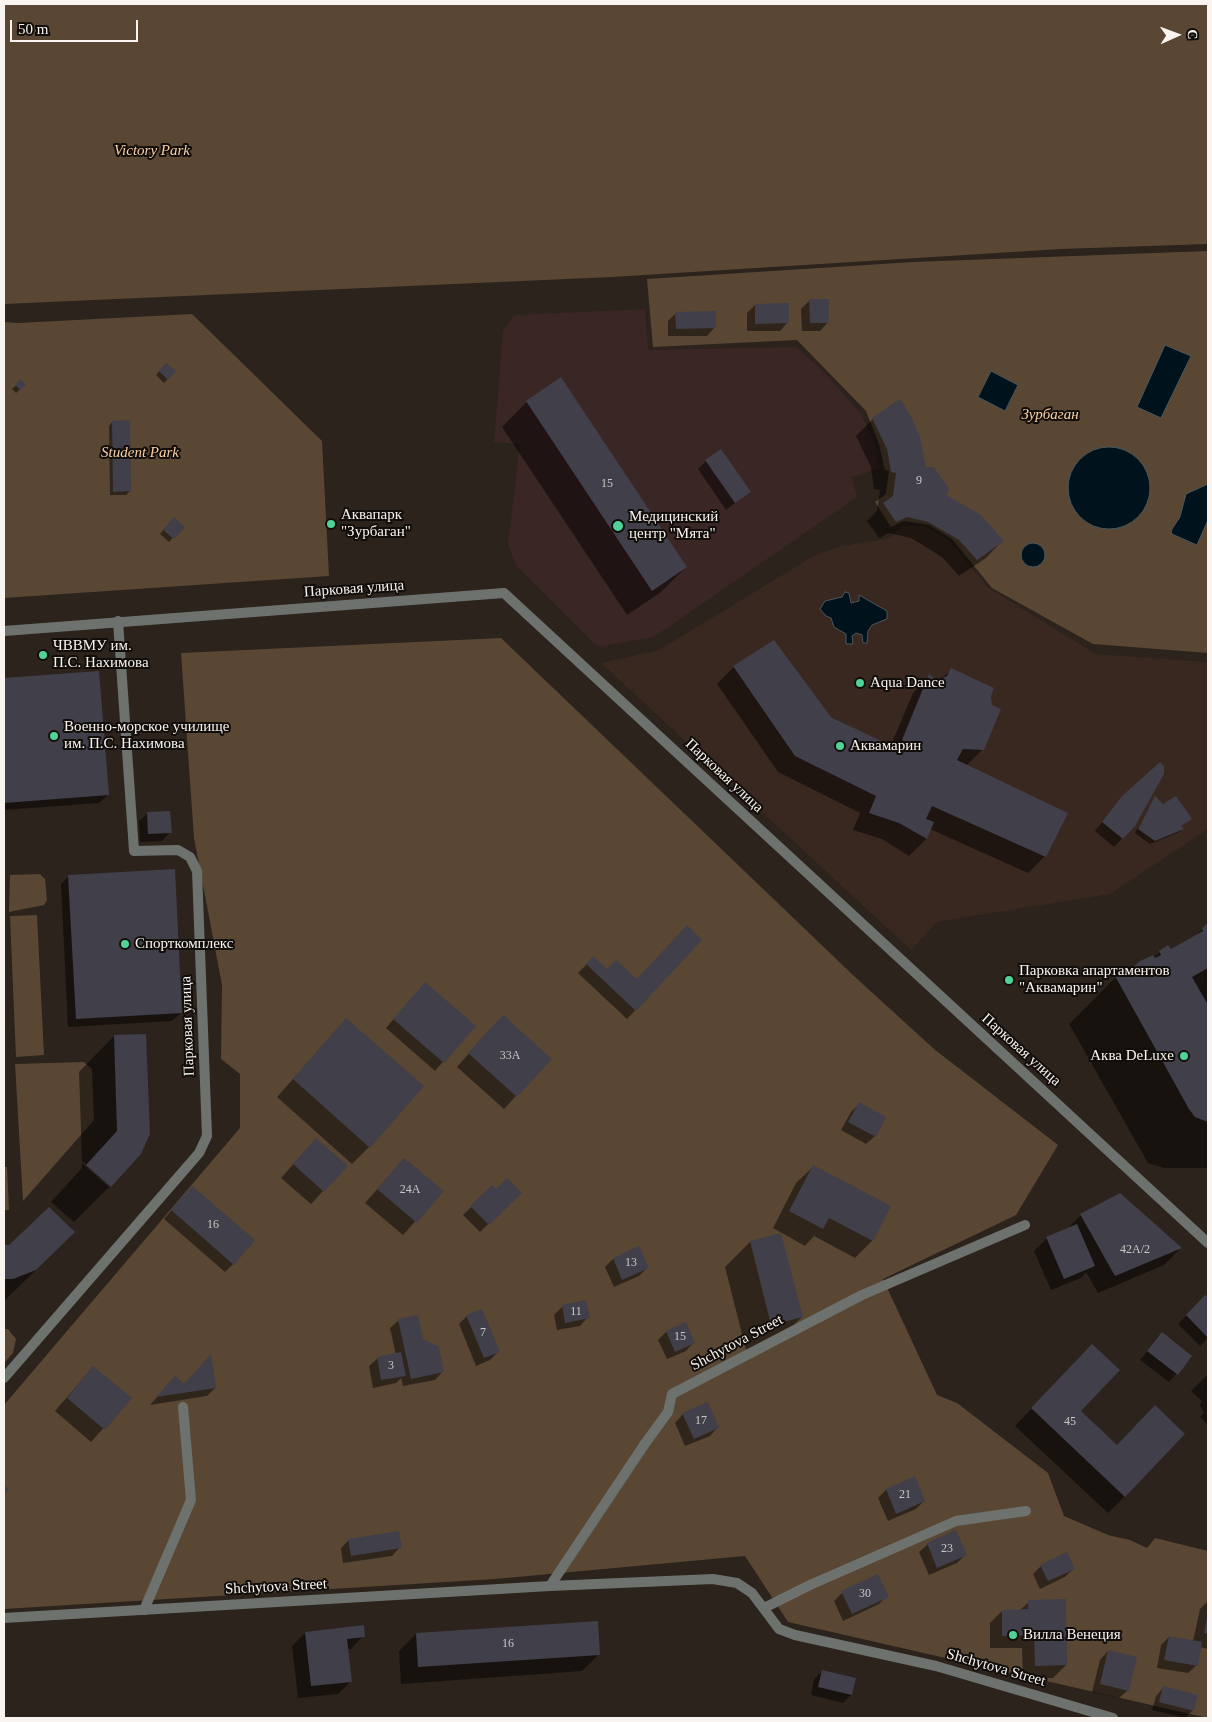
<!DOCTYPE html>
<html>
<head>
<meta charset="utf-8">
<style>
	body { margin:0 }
	#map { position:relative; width:1212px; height:1722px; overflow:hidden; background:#2b231c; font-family:"Times New Roman",serif }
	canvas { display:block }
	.frame { position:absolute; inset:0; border:5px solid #f9f4ef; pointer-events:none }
	.north { position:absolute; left:1152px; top:10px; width:50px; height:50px; -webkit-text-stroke:4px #110d0a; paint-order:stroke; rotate:88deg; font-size:14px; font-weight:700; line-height:20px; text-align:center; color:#f9f4ef }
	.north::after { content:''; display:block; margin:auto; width:18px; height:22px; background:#f9f4ef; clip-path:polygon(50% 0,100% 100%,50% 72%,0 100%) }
	.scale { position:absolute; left:10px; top:20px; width:128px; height:22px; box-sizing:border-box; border:2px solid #f9f4ef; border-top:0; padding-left:6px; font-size:15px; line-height:18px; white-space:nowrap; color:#f9f4ef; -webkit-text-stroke:4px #110d0a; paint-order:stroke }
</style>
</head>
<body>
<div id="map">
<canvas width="1212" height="1722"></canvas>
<div class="frame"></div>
<div class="north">С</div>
<div class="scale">50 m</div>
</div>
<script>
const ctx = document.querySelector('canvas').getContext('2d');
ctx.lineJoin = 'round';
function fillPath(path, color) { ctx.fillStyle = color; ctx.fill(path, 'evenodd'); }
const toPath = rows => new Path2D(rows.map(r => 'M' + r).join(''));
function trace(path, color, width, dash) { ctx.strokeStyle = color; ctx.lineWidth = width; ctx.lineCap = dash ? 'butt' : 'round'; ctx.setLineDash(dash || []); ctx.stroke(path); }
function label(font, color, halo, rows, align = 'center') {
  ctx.font = font + ' "Times New Roman",serif'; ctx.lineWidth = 4; ctx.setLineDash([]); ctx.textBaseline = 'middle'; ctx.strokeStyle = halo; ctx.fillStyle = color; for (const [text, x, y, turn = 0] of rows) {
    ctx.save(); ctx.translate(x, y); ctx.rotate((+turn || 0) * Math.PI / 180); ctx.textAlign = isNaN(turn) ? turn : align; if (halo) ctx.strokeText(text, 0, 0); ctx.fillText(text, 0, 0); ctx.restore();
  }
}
fillPath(toPath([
	[903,525,926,527,949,540,987,587,1096,654,1208,662,1208,829,1110,894,937,922,911,950,601,663,659,650,812,557,837,547,889,538]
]), '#392820');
fillPath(toPath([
	[645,309,648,350,796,347,823,371,861,414,874,440,880,468,852,477,857,497,654,637,598,647,516,565,508,544,520,444,494,442,503,330,514,315]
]), '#3a2625');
fillPath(toPath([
	[4,4,1208,4,1208,244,1061,249,612,277,4,304],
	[1208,251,1208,653,1093,644,992,588,952,539,929,525,904,521,891,527,875,502,886,494,889,471,885,470,879,444,866,411,797,340,653,347,647,279,913,262],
	[192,314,322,441,329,576,4,598,4,322,18,323],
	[501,638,854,976,934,1049,1058,1145,1016,1215,883,1279,937,1395,957,1403,1048,1473,1064,1516,1108,1535,1130,1540,1147,1548,1155,1538,1208,1551,1208,1718,788,1622,745,1556,495,1579,4,1609,4,1405,240,1128,240,1074,221,1059,222,985,194,838,181,653],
	[40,874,45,879,47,900,44,905,9,912,10,875],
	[37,915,44,1055,16,1057,10,916],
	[84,1062,92,1069,94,1120,23,1201,15,1064],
	[4,1167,7,1167,9,1210,4,1210],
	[4,1329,8,1329,16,1339,13,1353,4,1363]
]), '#594734');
const water = toPath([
	[1165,345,1191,356,1161,418,1137,407,1165,345],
	[991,371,1018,385,1005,411,978,397,991,371],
	'1068 488a41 41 0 1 1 82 0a41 41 0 1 1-82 0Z',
	[1208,484,1208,520,1197,545,1174,535,1171,533,1172,529,1180,517,1186,494,1208,484],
	'1021 555a12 12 0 1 1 24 0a12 12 0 1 1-24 0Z',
	[845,592,849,593,851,603,859,601,859,595,887,611,887,619,872,625,868,631,867,643,863,643,862,635,856,633,852,636,853,644,846,644,846,634,834,627,831,618,826,616,820,609,825,601,842,597,845,592]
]);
fillPath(water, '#00131d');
trace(water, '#4b565c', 1);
fillPath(toPath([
	[810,300,828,322,820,331,802,331,801,309],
	[755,305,788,322,780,331,747,331,747,313],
	[676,313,715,327,707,336,668,336,668,321],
	[166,364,168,379,164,383,156,375],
	[21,381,25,385,16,393,12,389],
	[527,402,686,567,661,592,627,615,502,427],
	[873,419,944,496,1002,541,986,558,959,576,942,557,911,538,889,533,879,538,867,521,877,511,880,490,874,489,871,467,856,436],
	[112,422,130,491,126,495,110,495,109,426],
	[706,461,749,492,726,510,698,469],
	[170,522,183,527,169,542,160,534],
	[734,667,890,747,913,693,929,676,937,681,952,670,990,696,983,749,966,766,1045,856,1028,873,930,829,926,839,909,856,882,839,853,830,860,813,778,772,717,684],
	[98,672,108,795,99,803,4,810,4,679],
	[1123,796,1134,826,1114,847,1095,831],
	[1155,798,1163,806,1190,819,1180,827,1182,829,1179,832,1150,844,1135,833],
	[148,813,170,832,162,841,140,842,139,821],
	[69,876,181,1013,172,1021,68,1027,61,884],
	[1208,924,1208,1168,1164,1168,1148,1163,1069,1024,1116,977,1125,977,1140,962,1153,958,1160,952,1170,951,1192,939],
	[701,940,627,1019,578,973,593,958,606,971,637,981],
	[417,992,474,1026,435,1071,386,1028],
	[346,1020,369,1147,352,1164,277,1097],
	[490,1029,550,1059,504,1109,457,1067],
	[114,1036,140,1153,110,1186,74,1222,51,1202,82,1168,82,1163,109,1187,109,1184,82,1161,79,1072],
	[859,1104,875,1136,866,1144,841,1130,851,1112],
	[304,1152,323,1191,311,1204,281,1178],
	[404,1159,442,1191,403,1235,365,1203],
	[813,1167,890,1207,872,1241,855,1258,814,1236,805,1246,773,1228,796,1183],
	[492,1187,496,1191,520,1193,480,1232,463,1215],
	[184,1196,233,1264,225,1272,164,1219],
	[1081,1215,1181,1248,1164,1265,1098,1293,1086,1272,1081,1278,1051,1290,1034,1251,1047,1238,1066,1230],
	[750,1242,802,1317,776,1342,746,1350,725,1267],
	[4,1246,10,1246,38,1268,4,1301],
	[638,1248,647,1268,639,1276,614,1287,605,1267,613,1259],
	[1205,1296,1208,1299,1208,1338,1200,1346,1178,1324],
	[585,1302,588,1317,580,1326,557,1330,554,1315,562,1307],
	[467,1316,498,1352,490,1360,476,1366,459,1324],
	[399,1320,422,1340,443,1371,435,1380,403,1386,401,1378,396,1383,373,1388,369,1366,378,1358,396,1355,390,1328],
	[685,1324,694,1342,686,1351,667,1359,658,1340,666,1332],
	[1162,1334,1191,1357,1169,1382,1140,1360],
	[1075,1363,1080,1411,1125,1496,1108,1513,1015,1426],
	[93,1367,130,1398,91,1442,55,1411],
	[1208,1374,1208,1425,1200,1417,1204,1413,1200,1405,1202,1401,1191,1391],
	[167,1386,183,1386,215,1388,207,1396,150,1405],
	[683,1414,718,1427,710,1436,685,1446,675,1423],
	[914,1478,924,1501,916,1509,888,1521,878,1498,886,1490],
	[349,1540,400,1547,392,1556,343,1563,341,1548],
	[928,1544,965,1555,957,1563,929,1575,919,1552],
	[1041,1566,1073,1569,1065,1577,1040,1589,1033,1574],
	[842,1593,887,1596,879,1604,843,1621,834,1601],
	[1208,1601,1208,1649,1200,1647,1197,1665,1188,1673,1157,1668,1161,1645,1169,1637,1193,1641,1200,1609],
	[1029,1602,1066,1665,1053,1678,1023,1678,1022,1648,990,1648,990,1623,1002,1611,1020,1610],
	[305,1633,363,1636,351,1649,347,1649,351,1681,338,1694,298,1698,292,1646],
	[416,1634,599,1654,582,1671,401,1684,399,1651],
	[1108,1651,1128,1690,1119,1698,1092,1692,1100,1660],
	[823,1671,851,1695,843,1703,811,1695,814,1679],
	[1164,1687,1193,1710,1185,1718,1152,1710,1156,1696]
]), '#0007');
fillPath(toPath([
	[809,299,829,299,829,323,810,323],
	[789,303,789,323,755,324,755,304],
	[716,311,716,328,676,329,675,312],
	[166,363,176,371,168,380,159,371],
	[561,377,687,567,652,591,526,401],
	[21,379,26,385,21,390,15,385],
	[900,399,912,418,920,437,926,467,934,467,949,489,946,495,981,515,1004,541,977,560,959,540,928,522,907,517,896,522,883,503,893,496,896,473,891,472,887,449,872,418],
	[130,420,131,491,113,492,112,421],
	[721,449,751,492,735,503,705,460],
	[174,517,185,527,174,539,163,530],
	[774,640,831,717,904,752,908,743,902,740,929,674,937,680,947,676,951,668,994,688,991,696,992,705,1001,709,984,750,963,749,957,760,1068,813,1046,857,932,806,926,819,934,822,927,839,899,823,869,813,876,796,795,756,733,666],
	[99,671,109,795,4,803,4,678],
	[1160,762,1164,766,1164,774,1135,826,1123,839,1102,822,1122,796],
	[1155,796,1163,804,1176,796,1192,819,1181,826,1184,829,1155,841,1138,829],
	[170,811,172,833,148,834,147,812],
	[175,869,182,1013,76,1019,68,875],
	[1208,923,1208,968,1192,977,1208,1005,1208,1122,1195,1117,1189,1109,1115,976,1123,972,1126,975,1134,971,1132,968,1140,961,1153,955,1155,958,1161,955,1159,951,1168,945,1171,949,1203,931,1202,928],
	[687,925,702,940,636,1011,586,964,593,956,607,969,616,960,637,979],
	[425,982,476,1026,444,1063,393,1019],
	[503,1015,552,1059,517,1097,468,1053],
	[346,1018,424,1086,370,1148,293,1079],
	[146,1034,150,1134,141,1154,111,1187,86,1165,117,1131,114,1035],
	[859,1102,886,1117,876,1137,848,1122],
	[316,1138,348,1166,324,1192,293,1164],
	[404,1158,444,1191,417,1223,377,1189],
	[813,1165,891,1206,873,1241,829,1218,823,1229,789,1211],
	[507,1178,522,1193,489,1225,470,1206,492,1185,496,1189],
	[192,1186,255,1240,234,1265,171,1210],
	[1120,1193,1182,1248,1115,1276,1080,1214],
	[49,1207,75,1232,36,1270,13,1279,4,1279,4,1245,9,1245],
	[1077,1224,1095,1266,1064,1279,1046,1237],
	[781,1233,803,1317,771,1325,750,1241],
	[639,1246,649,1268,622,1280,613,1258],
	[1205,1295,1208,1297,1208,1338,1186,1315],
	[586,1300,590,1318,565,1323,562,1305],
	[482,1309,500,1352,484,1358,466,1315],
	[418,1315,423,1339,439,1347,444,1372,411,1379,398,1319],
	[686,1322,695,1343,675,1352,666,1331],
	[1162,1332,1192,1356,1178,1375,1147,1351],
	[1092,1344,1120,1370,1081,1411,1117,1445,1155,1405,1185,1434,1125,1497,1031,1408],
	[401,1352,406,1376,381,1380,377,1357],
	[211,1354,216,1388,156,1397,175,1376,184,1384],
	[93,1366,132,1398,105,1430,67,1398],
	[708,1402,719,1428,694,1439,682,1413],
	[915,1476,925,1501,896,1514,886,1489],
	[4,1485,9,1489,4,1495],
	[956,1530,967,1555,937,1568,927,1543],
	[399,1531,402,1548,351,1556,348,1539],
	[1067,1552,1075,1569,1048,1581,1040,1565],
	[878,1574,889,1597,852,1614,841,1591],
	[1066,1599,1067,1665,1035,1666,1034,1635,1002,1636,1002,1610,1028,1609,1028,1600],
	[1207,1618,1208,1618,1208,1634,1204,1633],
	[598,1621,600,1655,418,1667,416,1633],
	[364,1625,365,1637,347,1639,352,1682,311,1686,305,1632],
	[1169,1636,1202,1642,1198,1666,1164,1660],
	[1108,1650,1137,1657,1129,1691,1100,1684],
	[822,1670,856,1678,852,1695,818,1687],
	[1163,1686,1198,1695,1194,1711,1159,1702]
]), '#403f4a');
trace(toPath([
	[4,631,504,593,1208,1243],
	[644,1445,668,1412,672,1394,862,1295,1025,1225],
	[550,1586,713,1579,737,1583,752,1593,779,1629,795,1635,936,1666,1113,1718],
	[764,1608,810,1585,956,1521,1026,1511],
	[144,1610,191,1500,183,1407]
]), '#6d726f', 10);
trace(toPath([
	[4,1378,199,1153,207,1136,197,871,190,857,178,850,134,851,118,621],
	[4,1618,550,1586,644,1445]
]), '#6d726f', 10);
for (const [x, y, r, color] of [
	[331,524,5,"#51d397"],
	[618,526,6,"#51d397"],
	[43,655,5,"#51d397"],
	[860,683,5,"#51d397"],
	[54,736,5,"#51d397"],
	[840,746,5,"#51d397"],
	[125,944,5,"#51d397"],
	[1009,980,5,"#51d397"],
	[1184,1056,5,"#51d397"],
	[1013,1635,5,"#51d397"]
]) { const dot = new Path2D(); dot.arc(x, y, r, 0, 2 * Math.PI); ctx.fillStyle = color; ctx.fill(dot); trace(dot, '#110d0a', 2); }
label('12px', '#cbc7c6', null, [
	["9",919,481],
	["15",607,484],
	["33А",510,1056],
	["24А",410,1190],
	["16",213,1225],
	["42А/2",1135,1250],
	["13",631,1263],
	["11",576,1312],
	["7",483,1333],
	["15",680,1337],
	["3",391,1366],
	["17",701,1421],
	["45",1070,1422],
	["21",905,1495],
	["23",947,1549],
	["30",865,1594],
	["16",508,1644]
]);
label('italic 15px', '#fad0a4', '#110d0a', [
	["Victory Park",152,151],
	["Зурбаган",1050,415],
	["Student Park",140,453]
]);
label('15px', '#f9f4ef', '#110d0a', [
	["Аквапарк",341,515],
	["\"Зурбаган\"",341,532],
	["Медицинский",629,517],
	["центр \"Мята\"",629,534],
	["ЧВВМУ им.",53,646],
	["П.С. Нахимова",53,663],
	["Aqua Dance",870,683],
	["Военно-морское училище",64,727],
	["им. П.С. Нахимова",64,744],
	["Аквамарин",850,746],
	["Спорткомплекс",135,944],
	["Парковка апартаментов",1019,971],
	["\"Аквамарин\"",1019,988],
	["Аква DeLuxe",1174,1056,"right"],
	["Вилла Венеция",1023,1635]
], 'left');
label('15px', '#f9f4ef', '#110d0a', [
	["Парковая улица",354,589,-4],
	["Парковая улица",724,776,43],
	["Парковая улица",188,1026,-92],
	["Парковая улица",1021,1050,42],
	["Shchytova Street",737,1343,-28],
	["Shchytova Street",276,1587,-3],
	["Shchytova Street",996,1668,16]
]);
</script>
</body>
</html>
